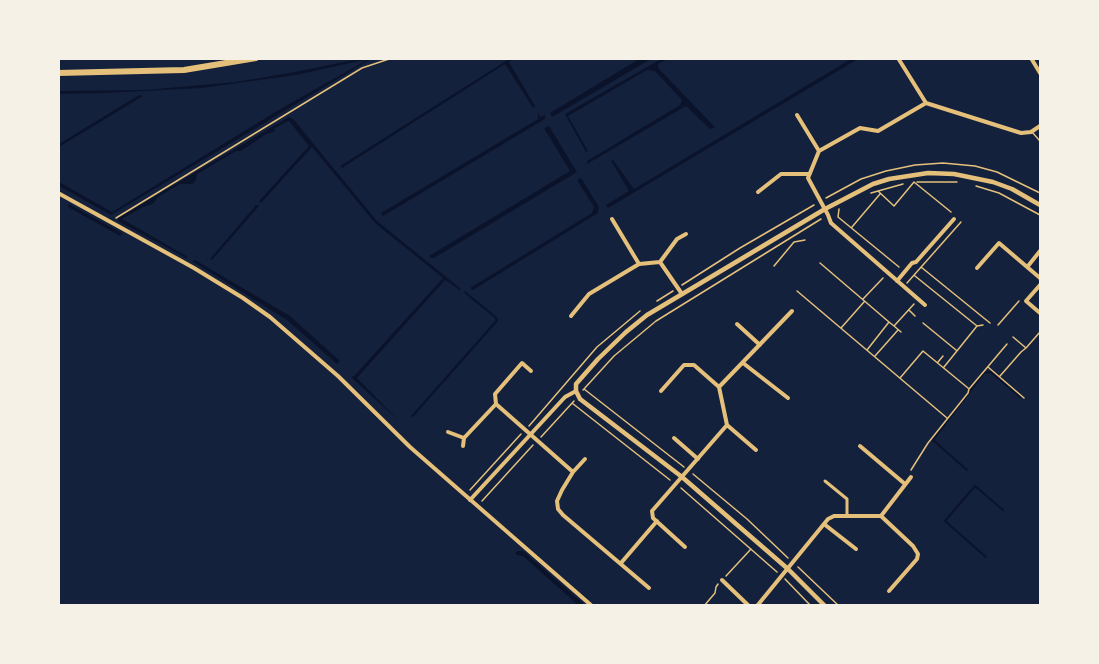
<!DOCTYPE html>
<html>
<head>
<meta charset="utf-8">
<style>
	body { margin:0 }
	#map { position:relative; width:1099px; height:664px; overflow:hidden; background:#14213d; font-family:Signika,sans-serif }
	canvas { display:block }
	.frame { position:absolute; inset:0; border:60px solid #f6f1e7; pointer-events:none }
</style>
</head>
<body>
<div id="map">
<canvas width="1099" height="664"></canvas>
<div class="frame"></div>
</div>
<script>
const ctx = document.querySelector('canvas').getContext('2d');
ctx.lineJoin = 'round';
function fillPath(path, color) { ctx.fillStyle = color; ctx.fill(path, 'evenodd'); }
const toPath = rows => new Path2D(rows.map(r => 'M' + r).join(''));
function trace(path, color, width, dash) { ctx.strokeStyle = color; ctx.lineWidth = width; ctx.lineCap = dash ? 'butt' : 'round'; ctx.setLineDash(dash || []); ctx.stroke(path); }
fillPath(toPath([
	[358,59,371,59,111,215,59,186,59,182,112,212,282,108,369,59,296,75,202,88,105,93,60,94,59,91,145,90,236,82,295,72],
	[509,59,513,59,509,62,535,106,533,108,505,64,342,168,340,166],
	[639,59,651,59,552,117,550,113],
	[661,59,668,59,658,64,659,69,715,127,710,129,686,106,587,164,587,161,680,105,682,100,655,71,647,70,568,116,588,151,586,152,565,114],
	[851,59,858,59,608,208,606,205,629,191,611,161,613,160,634,189],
	[139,95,143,96,59,147,59,144],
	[538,111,540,117,545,115,545,119,383,216,381,213,538,119],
	[289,117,294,120,377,221,461,289,460,290,445,280,357,378,399,421,351,377,354,376,443,278,375,223,312,147,261,203,259,201,309,146,289,121,275,128,274,132,266,134,241,151,236,151,197,174,196,180,192,184,180,184,158,197,153,204,143,207,122,219,188,257,186,258,118,221,118,218],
	[549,126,577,172,434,258,431,258,429,256,570,171,544,128],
	[581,178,599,207,598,213,473,290,470,288,592,213,594,207,577,180],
	[69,204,122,233,120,236,86,217,68,207],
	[256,205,259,206,212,260,210,259],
	[195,260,290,316,340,361,337,364,287,320,192,261],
	[465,291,497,317,498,321,413,417,411,416,495,321,495,318,464,293],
	[517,551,523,551,585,605,578,605,523,556,517,555,515,553]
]), '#0b132b');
trace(toPath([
	[967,470,933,440,984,373,991,372,1020,397],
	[986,557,945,521,975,486,1003,510]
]), '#0b132b', 2);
trace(toPath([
	[917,182,957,182],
	[976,186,999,193,1040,215],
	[878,191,894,206,914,182,951,212],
	[871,193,903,184],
	[826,198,861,179,886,171,915,165,943,163,975,166,997,172,1040,193],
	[839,209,838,217,899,267],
	[116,218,362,68,392,58],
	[852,227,880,194],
	[820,263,889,322],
	[774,266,794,242,805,240],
	[921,267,990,323],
	[915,276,977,326],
	[907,283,961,222],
	[682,285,740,248,814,205],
	[797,291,947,418],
	[863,299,883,278],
	[657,301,673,291],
	[909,310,915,316],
	[923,323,956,350],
	[998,325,1019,301],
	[841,328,864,302],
	[901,332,894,326,914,304],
	[1013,337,1026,348,1040,332],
	[867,350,889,322,894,326],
	[875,356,898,330],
	[938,362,943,356],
	[944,367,977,326,983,325],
	[988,367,1024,398],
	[1000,376,1021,352,1026,348],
	[900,378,923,351,968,388],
	[584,389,684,467],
	[583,390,614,356,656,321,821,219],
	[572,403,670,480],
	[529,426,597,347,640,311],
	[541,437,574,401],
	[911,470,928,443,968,393,969,389,1007,344],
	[693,474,747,519,788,558],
	[681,488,777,572],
	[470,490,521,434],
	[482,501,533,445],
	[798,567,839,606],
	[726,576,751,549],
	[785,579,811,606],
	[704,606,715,593,716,587,718,584]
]), '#e5c07b', 1.5);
trace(toPath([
	[1032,132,1040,141]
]), '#e5c07b', 1.5);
trace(toPath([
	[825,481,847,499,847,516]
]), '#e5c07b', 3);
trace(toPath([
	[898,58,926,103],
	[1031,58,1040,73],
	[797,115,819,151],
	[758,192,781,174,809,174],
	[58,193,194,268,243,298,270,317,338,376,410,447,592,606],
	[612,219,639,264],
	[660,262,677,239,686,234],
	[1028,266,1040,251],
	[977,268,999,243,1040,278],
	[897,281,912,263,916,262,954,219],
	[1040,285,1026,301,1040,313],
	[925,305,831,223,828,215,808,178,819,151,860,128,878,131,926,103,1021,133,1031,132,1040,126],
	[571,316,589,294,639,264,660,262,682,294],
	[737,324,760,345],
	[743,363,788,398],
	[719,387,792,311],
	[661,391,684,365,694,365,719,387,727,425,652,511,653,518,685,547],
	[496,404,573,472],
	[727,425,756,450],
	[448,432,464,438,496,404,495,394,522,363,531,371],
	[674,438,698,459],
	[463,446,464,438],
	[860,446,905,484],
	[585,459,573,472,562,490,557,501,558,509,563,515,649,588],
	[470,500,565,397,576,391],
	[881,516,911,477],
	[824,524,856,549],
	[621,563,657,521],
	[722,580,749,606],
	[757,606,828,519,834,516,881,516,913,546,918,554,917,559,889,591]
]), '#e5c07b', 4);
trace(toPath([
	[825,606,788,569,682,477,580,399,576,391,576,384,598,359,626,332,647,315,825,209,873,184,889,179,928,173,954,174,993,182,1012,189,1040,205]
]), '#e5c07b', 4.5);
trace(toPath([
	[58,73,184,70,256,58]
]), '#e5c07b', 6);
</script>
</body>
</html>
